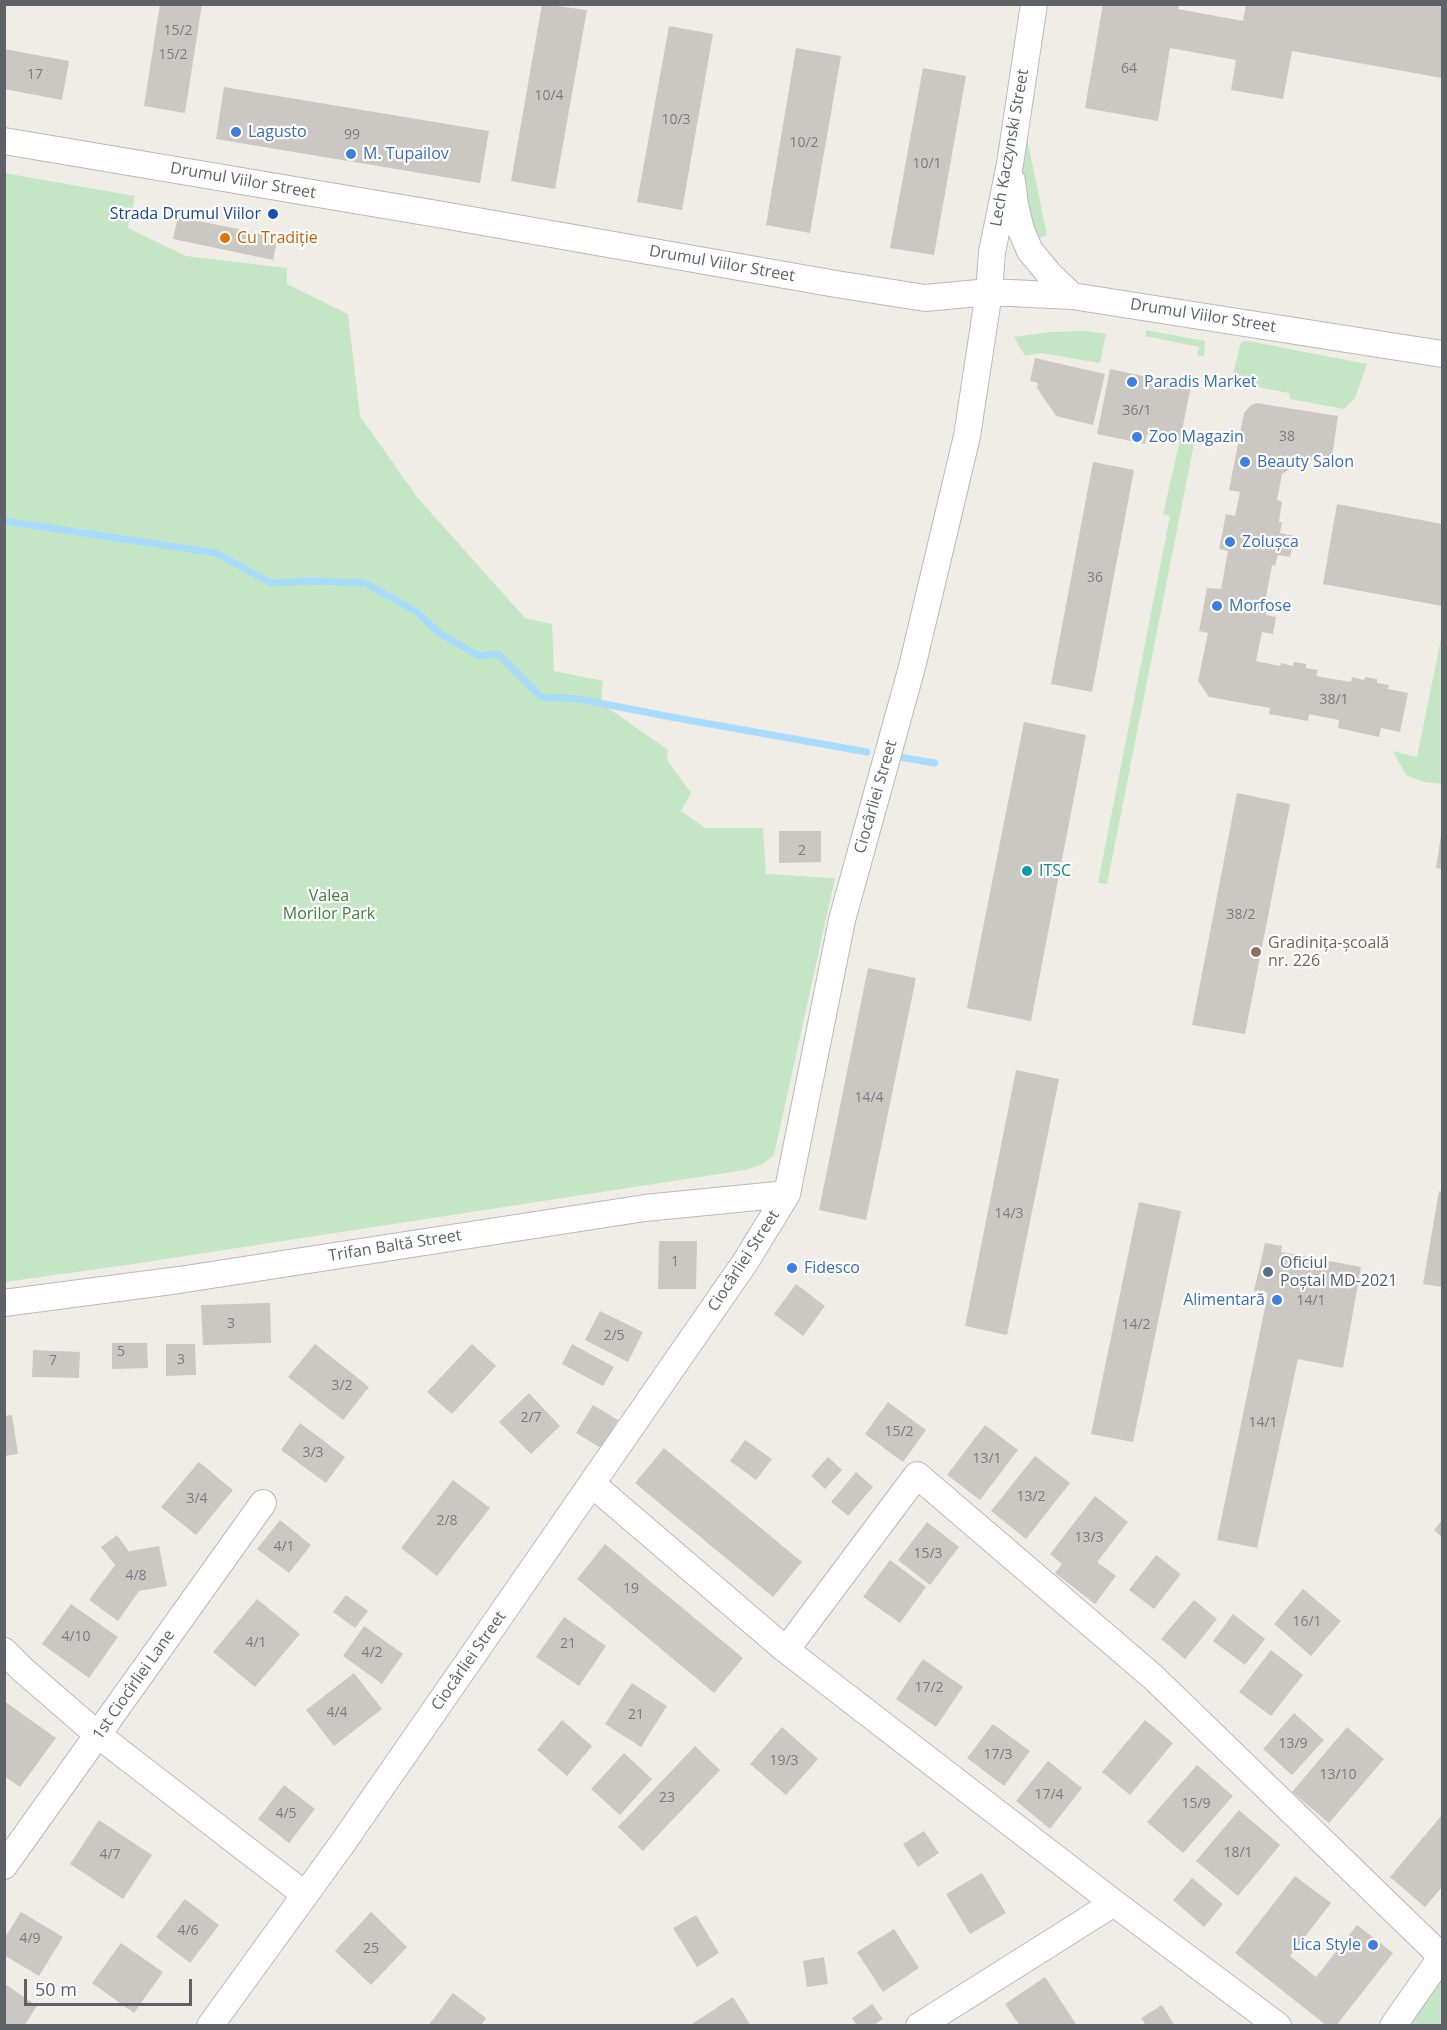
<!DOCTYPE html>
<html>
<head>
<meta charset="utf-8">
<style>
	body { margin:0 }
	#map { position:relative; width:1447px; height:2030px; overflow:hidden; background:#f0ede6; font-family:"Open Sans",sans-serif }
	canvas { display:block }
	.frame { position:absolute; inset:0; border:6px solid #5e6266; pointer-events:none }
	.scale { position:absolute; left:24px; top:1979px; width:168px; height:27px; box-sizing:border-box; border:3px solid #5e6266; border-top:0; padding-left:8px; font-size:18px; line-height:21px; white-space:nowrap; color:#5e6266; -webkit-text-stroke:4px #fff; paint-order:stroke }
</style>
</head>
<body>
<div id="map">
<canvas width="1447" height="2030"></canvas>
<div class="frame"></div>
<div class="scale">50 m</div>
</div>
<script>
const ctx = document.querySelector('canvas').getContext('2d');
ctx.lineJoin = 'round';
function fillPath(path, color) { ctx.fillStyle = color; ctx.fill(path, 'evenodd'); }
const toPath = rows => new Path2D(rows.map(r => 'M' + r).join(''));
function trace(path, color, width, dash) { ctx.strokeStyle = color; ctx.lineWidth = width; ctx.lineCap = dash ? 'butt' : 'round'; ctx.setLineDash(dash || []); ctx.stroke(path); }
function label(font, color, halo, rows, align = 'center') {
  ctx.font = font + ' "Open Sans",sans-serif'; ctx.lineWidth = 4.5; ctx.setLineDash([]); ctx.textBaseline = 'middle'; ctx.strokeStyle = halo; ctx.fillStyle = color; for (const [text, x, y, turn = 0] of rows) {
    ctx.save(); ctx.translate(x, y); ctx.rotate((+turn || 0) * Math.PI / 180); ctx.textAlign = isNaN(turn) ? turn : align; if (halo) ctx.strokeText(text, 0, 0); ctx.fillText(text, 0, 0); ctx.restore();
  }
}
fillPath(toPath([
	[1027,138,1047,235,1035,240,1019,163,1023,139],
	[4,173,135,196,128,228,186,256,287,268,287,284,348,314,360,416,417,497,525,618,552,624,554,671,603,681,601,703,668,750,667,760,691,793,681,811,705,828,763,828,766,874,835,878,774,1155,763,1164,745,1170,133,1264,5,1282],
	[1146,330,1205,341,1204,356,1197,355,1199,347,1145,336],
	[1086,331,1106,334,1100,363,1041,353,1025,356,1014,337,1050,332],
	[1249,341,1367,364,1355,398,1344,409,1290,399,1289,393,1231,382,1241,342],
	[1180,440,1194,444,1107,884,1098,883,1170,516,1163,514],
	[1442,634,1442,784,1424,782,1406,775,1393,751,1417,757],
	[1442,1977,1442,2025,1406,2025]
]), '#c5e6c4');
trace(toPath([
	[4,521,216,553,271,583,310,581,365,583,417,612,439,633,479,656,498,654,541,697,579,699,671,717,867,752],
	[893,756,935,763]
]), '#a9dbfd', 7);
fillPath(toPath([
	[160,4,202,4,185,113,144,106],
	[542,4,587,10,555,189,511,181],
	[1103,4,1179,4,1178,9,1243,21,1246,4,1442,4,1442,78,1292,51,1283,99,1231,90,1236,60,1170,48,1158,121,1085,108],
	[669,26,713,34,682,210,637,202],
	[796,48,841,56,810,233,766,225],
	[4,49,69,61,62,100,4,89],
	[923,68,966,76,934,255,890,248],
	[224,87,489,131,480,183,216,139],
	[178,217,278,237,273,260,173,239],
	[1035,358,1105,374,1093,425,1056,416,1037,388,1038,383,1030,381],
	[1110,369,1191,386,1180,440,1147,434,1145,444,1097,434],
	[1256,403,1338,416,1331,463,1305,459,1282,474,1277,500,1282,502,1279,522,1282,522,1280,533,1295,536,1290,557,1278,555,1275,566,1272,565,1266,597,1261,609,1267,610,1266,615,1276,617,1273,634,1262,632,1256,661,1280,666,1281,663,1293,666,1294,662,1306,664,1306,668,1318,670,1316,676,1351,682,1352,677,1364,680,1365,677,1377,679,1377,683,1389,685,1388,689,1408,693,1400,732,1381,728,1379,737,1338,728,1339,720,1309,714,1308,721,1269,714,1270,708,1209,697,1198,681,1208,633,1199,631,1207,588,1221,589,1228,551,1219,549,1226,514,1235,516,1240,492,1229,490,1244,413,1250,406],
	[1093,462,1134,470,1092,692,1051,684],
	[1337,504,1442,524,1442,606,1323,584],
	[1024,722,1086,735,1031,1021,967,1008],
	[1237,793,1290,804,1245,1034,1192,1025],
	[779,831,821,831,821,862,779,863],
	[1441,835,1442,835,1442,869,1436,868],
	[868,968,916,978,866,1220,819,1210],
	[1016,1070,1059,1079,1007,1335,965,1326],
	[1439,1191,1442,1192,1442,1287,1423,1284],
	[1139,1202,1181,1211,1133,1442,1091,1434],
	[659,1241,697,1241,696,1289,658,1289],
	[1265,1243,1282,1246,1281,1252,1361,1267,1343,1368,1298,1359,1257,1548,1217,1540,1268,1293,1254,1291],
	[796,1284,825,1306,803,1336,774,1314],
	[270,1303,271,1343,203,1345,201,1305],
	[600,1311,643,1332,628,1362,585,1340],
	[112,1343,147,1343,148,1368,112,1369],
	[166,1344,195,1344,196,1375,166,1376],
	[315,1344,369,1387,343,1420,288,1377],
	[472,1344,496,1366,452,1414,427,1392],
	[572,1344,614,1367,603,1386,562,1364],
	[33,1350,80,1352,79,1378,32,1377],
	[529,1393,560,1426,531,1454,499,1422],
	[888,1402,926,1430,903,1462,865,1434],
	[593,1405,618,1420,601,1448,576,1433],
	[12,1415,18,1454,4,1456,4,1416],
	[300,1423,345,1457,326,1483,281,1450],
	[985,1425,1018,1450,980,1500,947,1475],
	[745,1440,772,1459,756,1480,730,1461],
	[664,1448,802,1562,773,1597,635,1483],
	[1035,1456,1070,1483,1026,1539,991,1511],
	[828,1457,842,1470,825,1489,811,1476],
	[199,1462,233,1490,196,1535,161,1507],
	[856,1472,873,1487,848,1516,831,1502],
	[453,1480,490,1508,437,1576,401,1548],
	[1095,1496,1128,1522,1097,1562,1116,1576,1095,1604,1055,1573,1062,1564,1050,1554],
	[280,1520,311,1545,289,1573,257,1549],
	[1442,1520,1442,1537,1434,1530],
	[927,1522,959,1547,930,1585,898,1560],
	[117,1535,130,1553,130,1551,159,1546,167,1586,139,1591,118,1621,89,1600,115,1565,101,1547],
	[605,1544,743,1658,714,1693,577,1579],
	[1156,1555,1181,1574,1154,1609,1129,1590],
	[890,1560,926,1587,900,1623,863,1597],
	[1303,1589,1341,1621,1311,1656,1274,1624],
	[346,1595,368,1611,355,1628,333,1612],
	[257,1599,300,1634,255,1687,213,1652],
	[1194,1600,1217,1619,1185,1659,1161,1639],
	[71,1604,118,1637,89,1678,42,1644],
	[1233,1614,1265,1639,1245,1665,1213,1641],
	[564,1617,606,1646,579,1686,536,1657],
	[364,1626,403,1654,382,1684,343,1656],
	[1271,1650,1303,1675,1271,1716,1239,1692],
	[923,1659,963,1687,936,1727,896,1699],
	[354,1673,382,1709,334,1746,306,1710],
	[632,1683,667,1706,641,1747,605,1724],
	[4,1701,56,1738,20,1787,4,1776],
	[1294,1713,1324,1740,1292,1775,1263,1749],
	[562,1720,592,1746,567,1776,537,1750],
	[1145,1720,1173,1743,1130,1795,1102,1772],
	[993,1724,1030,1751,1004,1786,967,1758],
	[782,1727,818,1759,786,1795,750,1764],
	[1347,1727,1384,1759,1329,1823,1292,1792],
	[695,1746,720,1770,643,1851,618,1827],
	[624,1753,652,1779,620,1815,591,1789],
	[1048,1761,1082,1788,1050,1829,1016,1801],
	[1197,1765,1233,1796,1183,1853,1147,1822],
	[284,1785,315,1809,289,1843,258,1819],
	[1239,1810,1280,1845,1238,1896,1196,1861],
	[1442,1815,1442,1887,1425,1907,1390,1877],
	[99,1820,152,1855,123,1899,70,1864],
	[924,1831,939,1853,918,1867,903,1844],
	[982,1873,1006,1913,970,1934,946,1894],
	[1295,1876,1331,1903,1290,1956,1316,1977,1357,1925,1393,1953,1336,2026,1327,2026,1235,1953],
	[1192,1878,1223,1904,1204,1927,1173,1900],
	[185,1899,219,1925,190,1963,156,1937],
	[21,1912,63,1937,39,1976,4,1955,4,1939],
	[371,1912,407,1947,371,1985,335,1951],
	[696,1915,719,1953,697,1967,673,1928],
	[894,1929,919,1968,883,1992,857,1952],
	[121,1943,163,1972,134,2013,92,1983],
	[824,1957,828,1984,807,1987,803,1961],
	[1045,1977,1076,2024,1074,2026,1020,2026,1005,2004],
	[5,1984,37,2006,24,2026,5,2026],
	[453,1993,486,2018,481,2026,428,2026],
	[733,1997,751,2026,689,2026],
	[872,2004,883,2019,872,2026,857,2026,852,2018],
	[1162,2005,1175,2026,1146,2026,1141,2018]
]), '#cbc8c4');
const street = toPath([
	[4,141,443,215,836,284,925,298,989,292,1072,296,1442,354],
	[1012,181,1015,205,1021,230,1030,251,1051,276,1072,296],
	[4,1303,179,1280,645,1208,787,1194],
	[592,1484,786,1650],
	[4,1651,23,1670,98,1735,304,1894],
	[4,1866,263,1503],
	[210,2026,342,1844,746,1261,787,1194,842,920,912,667,967,436,989,292,992,252,1010,164,1034,4],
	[919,2026,1114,1903],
	[1278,2026,1114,1903,786,1650,917,1475,1153,1677,1442,1957],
	[1393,2026,1442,1956]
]);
trace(street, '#b7b9bc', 28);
trace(street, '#fff', 26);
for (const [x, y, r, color] of [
	[236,132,6,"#3f7fe0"],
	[351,154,6,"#3f7fe0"],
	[273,214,6,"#1a4fb4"],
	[225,238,6,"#e8710a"],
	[1132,382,6,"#3f7fe0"],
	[1137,437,6,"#3f7fe0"],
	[1245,462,6,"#3f7fe0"],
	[1230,542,6,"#3f7fe0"],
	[1217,606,6,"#3f7fe0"],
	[1027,871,6,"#0f9aa8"],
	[1256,952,6,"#8d6e63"],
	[792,1268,6,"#3f7fe0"],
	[1268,1272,6,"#5c6f8a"],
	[1277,1300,6,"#3f7fe0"],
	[1373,1945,6,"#3f7fe0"]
]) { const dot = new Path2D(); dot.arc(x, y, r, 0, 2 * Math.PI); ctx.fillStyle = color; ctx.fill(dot); trace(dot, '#fff', 2); }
label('14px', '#797c7e', null, [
	["15/2",178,31],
	["15/2",173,55],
	["64",1129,69],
	["17",35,75],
	["10/4",549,96],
	["10/3",676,120],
	["99",352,135],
	["10/2",804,143],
	["10/1",927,164],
	["36/1",1137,411],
	["38",1287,437],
	["36",1095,578],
	["38/1",1334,700],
	["2",802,851],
	["38/2",1241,915],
	["14/4",869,1098],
	["14/3",1009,1214],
	["1",675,1262],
	["14/1",1311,1301],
	["3",231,1324],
	["14/2",1136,1325],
	["2/5",614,1336],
	["5",121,1352],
	["3",181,1360],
	["7",53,1361],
	["3/2",342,1386],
	["2/7",531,1418],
	["14/1",1263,1423],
	["15/2",899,1432],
	["3/3",313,1453],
	["13/1",987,1459],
	["13/2",1031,1497],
	["3/4",197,1499],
	["2/8",447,1521],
	["13/3",1089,1538],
	["4/1",284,1547],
	["15/3",928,1554],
	["4/8",136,1576],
	["19",631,1589],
	["16/1",1307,1622],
	["4/10",76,1637],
	["4/1",256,1643],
	["21",568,1644],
	["4/2",372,1653],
	["17/2",929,1688],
	["4/4",337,1713],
	["21",636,1715],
	["13/9",1293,1744],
	["17/3",998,1755],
	["19/3",784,1761],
	["13/10",1338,1775],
	["17/4",1049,1795],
	["23",667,1798],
	["15/9",1196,1804],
	["4/5",286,1814],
	["18/1",1238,1853],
	["4/7",110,1855],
	["4/6",188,1931],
	["4/9",30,1939],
	["25",371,1949]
]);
label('16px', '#366cbe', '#fff', [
	["Lagusto",248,132],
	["M. Tupailov",363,154],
	["Paradis Market",1144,382],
	["Zoo Magazin",1149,437],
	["Beauty Salon",1257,462],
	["Zolușca",1242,542],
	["Morfose",1229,606],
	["Fidesco",804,1268],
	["Alimentară",1265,1300,"right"],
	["Lica Style",1361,1945,"right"]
], 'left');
label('16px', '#5e6266', '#fff', [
	["Lech Kaczynski Street",1010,148,-80],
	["Drumul Viilor Street",243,181,10],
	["Drumul Viilor Street",722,264,10],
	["Drumul Viilor Street",1203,316,9],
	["Ciocârliei Street",876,797,-74],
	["Trifan Baltă Street",395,1246,-9],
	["Ciocârliei Street",744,1261,-57],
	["Ciocârliei Street",469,1661,-55],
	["1st Ciocîrliei Lane",134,1685,-55]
]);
label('16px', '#164399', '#fff', [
	["Strada Drumul Viilor",261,214]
], 'right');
label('16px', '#c56008', '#fff', [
	["Cu Tradiție",237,238]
], 'left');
label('16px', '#0d838f', '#fff', [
	["ITSC",1039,871]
], 'left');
label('16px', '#388438', '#fff', [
	["Valea",329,896],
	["Morilor Park",329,914]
]);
label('16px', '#785e54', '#fff', [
	["Gradinița-școală",1268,943],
	["nr. 226",1268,961]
], 'left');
label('16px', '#4e5e75', '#fff', [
	["Oficiul",1280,1263],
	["Poștal MD-2021",1280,1281]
], 'left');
</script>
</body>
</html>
